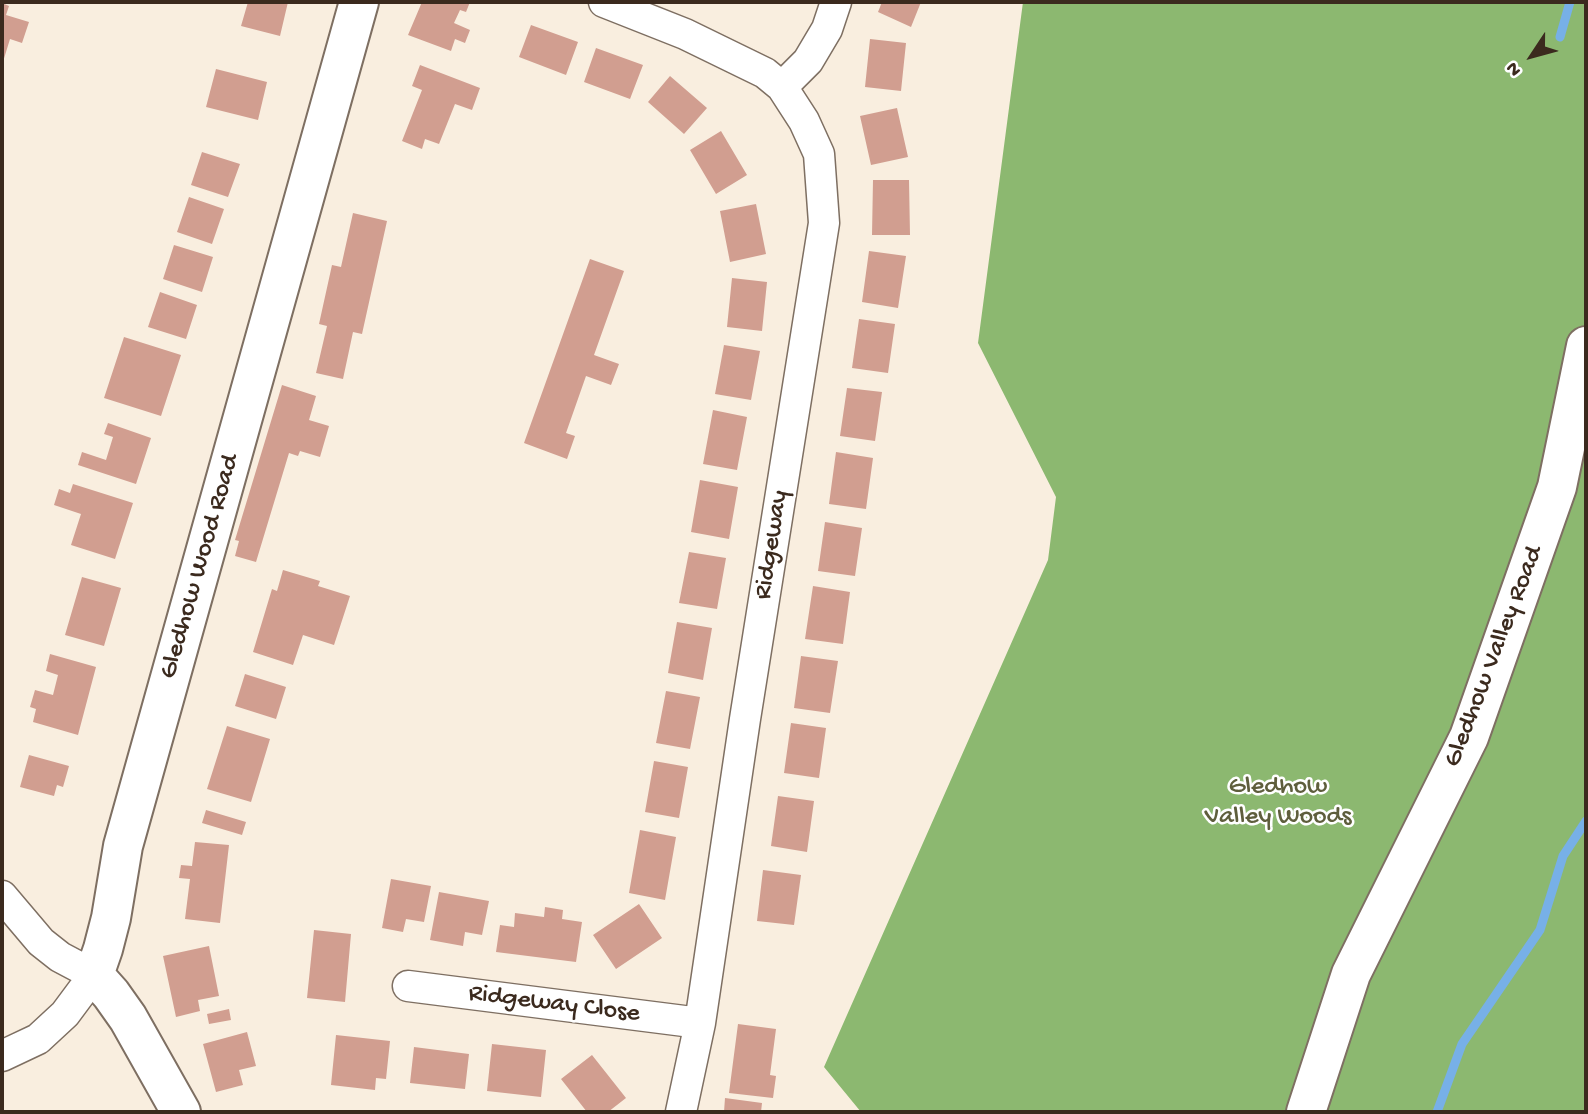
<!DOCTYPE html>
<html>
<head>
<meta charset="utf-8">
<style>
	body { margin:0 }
	#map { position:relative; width:1588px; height:1114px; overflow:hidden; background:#f9eedf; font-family:"Gochi Hand",sans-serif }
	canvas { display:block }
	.frame { position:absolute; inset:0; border:4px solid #3b2a1e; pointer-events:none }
	.north { position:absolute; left:1497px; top:21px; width:70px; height:70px; -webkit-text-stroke:5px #fff; paint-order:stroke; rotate:234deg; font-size:19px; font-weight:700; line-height:28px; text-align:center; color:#3b2a1e }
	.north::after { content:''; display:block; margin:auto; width:24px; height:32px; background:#3b2a1e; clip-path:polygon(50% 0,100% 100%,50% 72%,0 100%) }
</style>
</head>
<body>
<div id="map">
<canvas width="1588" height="1114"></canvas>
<div class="frame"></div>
<div class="north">N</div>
</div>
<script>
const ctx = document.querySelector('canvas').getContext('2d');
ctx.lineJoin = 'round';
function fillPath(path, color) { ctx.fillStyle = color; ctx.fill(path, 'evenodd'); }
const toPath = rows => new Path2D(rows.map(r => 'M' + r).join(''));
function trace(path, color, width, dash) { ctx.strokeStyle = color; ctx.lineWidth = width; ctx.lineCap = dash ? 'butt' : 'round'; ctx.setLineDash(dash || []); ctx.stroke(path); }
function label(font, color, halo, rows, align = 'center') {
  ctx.font = font + ' "Gochi Hand",sans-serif'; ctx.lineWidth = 5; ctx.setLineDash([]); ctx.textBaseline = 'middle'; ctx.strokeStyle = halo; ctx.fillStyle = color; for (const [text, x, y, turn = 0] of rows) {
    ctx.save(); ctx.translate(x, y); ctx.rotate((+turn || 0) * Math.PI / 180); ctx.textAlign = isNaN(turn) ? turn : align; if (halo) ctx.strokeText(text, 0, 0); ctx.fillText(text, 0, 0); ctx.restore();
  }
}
fillPath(toPath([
	[1023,2,1586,2,1586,1112,861,1112,824,1067,1048,560,1056,497,978,343]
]), '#8cb870');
trace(toPath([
	[1560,37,1570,2],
	[1437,1112,1462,1044,1540,930,1563,856,1586,821]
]), '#77b0e7', 9);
fillPath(toPath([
	[248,2,288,2,280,36,241,26],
	[422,2,470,2,466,12,460,10,454,23,470,30,465,43,455,39,451,51,408,35],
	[882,2,921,2,911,27,878,12],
	[2,3,9,6,6,15,29,22,22,43,10,39,2,65],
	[531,25,578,42,566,75,519,57],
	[870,39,906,43,901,91,865,87],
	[596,48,643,65,630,99,584,82],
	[420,65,480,88,472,110,455,104,439,144,425,139,422,149,402,141,422,90,412,86],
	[216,69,267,82,258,120,206,107],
	[670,76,707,108,684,134,648,102],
	[897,108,908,157,871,165,860,116],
	[721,131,747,175,716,194,690,150],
	[202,152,240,164,228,197,191,185],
	[873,180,909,180,910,235,872,235],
	[189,197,224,209,212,244,177,232],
	[756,204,766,254,730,262,720,211],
	[353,213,387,221,362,334,353,332,343,379,316,373,327,326,319,324,332,265,341,267],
	[174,245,213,257,202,292,163,279],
	[869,251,906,256,898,308,862,302],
	[590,259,624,271,594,355,619,364,611,385,586,376,566,433,575,436,567,459,524,443],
	[732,278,767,282,762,331,727,327],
	[160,292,197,305,186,339,148,327],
	[859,319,895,324,888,373,852,368],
	[124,337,181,355,161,416,104,398],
	[724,345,760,351,751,400,715,394],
	[282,385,316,396,309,420,329,426,320,457,300,451,298,456,289,453,256,562,235,556,239,541,235,540],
	[847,388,882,392,875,441,840,436],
	[713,410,747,417,737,470,703,464],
	[108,423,151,438,136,484,78,465,82,452,106,460,113,437,104,434],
	[836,452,873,458,866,509,829,504],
	[700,480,738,487,729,539,691,532],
	[73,484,133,503,115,559,71,545,81,514,54,505,59,489,70,493],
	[825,522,862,528,855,576,818,571],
	[689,552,726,558,717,609,679,603],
	[283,570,320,581,318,586,350,596,334,645,303,635,293,665,253,652,272,589,277,591],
	[82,577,121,588,104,646,65,635],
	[813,586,850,592,843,644,805,639],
	[677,622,712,628,703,680,668,673],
	[50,654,96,667,78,735,33,722,36,709,30,707,35,690,53,695,58,675,46,671],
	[801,656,838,661,830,713,794,708],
	[245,674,286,687,276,719,235,706],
	[666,691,700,697,690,749,656,743],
	[791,723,826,728,819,778,784,773],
	[227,726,270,739,251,802,207,789],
	[29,755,69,766,63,787,57,785,54,796,20,787],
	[654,761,688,767,679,818,645,812],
	[778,796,814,801,807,852,771,846],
	[206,810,246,822,242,835,202,823],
	[640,830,676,837,665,900,629,893],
	[195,842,229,845,220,923,185,919,190,879,179,878,181,865,192,866],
	[763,870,801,875,794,925,757,921],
	[391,879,431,886,424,922,406,919,403,932,382,928],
	[439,892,489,901,482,935,465,932,463,946,430,940],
	[639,904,662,938,616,969,593,935],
	[545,907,563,910,562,919,582,922,576,962,496,952,500,925,514,927,515,913,544,917],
	[314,930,351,934,345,1002,307,998],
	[209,946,219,996,198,1000,200,1011,176,1017,163,956],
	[229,1009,231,1020,209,1024,207,1014],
	[738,1024,776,1029,770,1075,776,1076,773,1098,729,1093],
	[247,1032,256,1066,239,1070,243,1085,216,1092,203,1044],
	[336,1035,390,1041,386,1079,376,1078,375,1090,331,1085],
	[492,1044,546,1050,541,1097,487,1091],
	[414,1047,469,1054,465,1089,410,1083],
	[592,1055,626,1098,608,1112,587,1112,561,1079],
	[725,1098,762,1103,761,1112,724,1112]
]), '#d19e90');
const street = toPath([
	[604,2,685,34,765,73,782,87,804,121,819,154,824,223,745,719,700,1023,681,1112],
	[782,87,808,61,827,29,836,2],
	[2,896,41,942,60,957,94,975,65,1014,38,1039,2,1056],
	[408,986,700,1023]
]);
const secondary = toPath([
	[181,1112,128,1018,111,994,94,975,103,949,111,918,123,846,359,2],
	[1306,1112,1351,974,1469,737,1557,487,1586,346]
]);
trace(street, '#7e6f62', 33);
trace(secondary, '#7e6f62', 42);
trace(street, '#fff', 30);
trace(secondary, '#fff', 38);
label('26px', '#3b2a1e', '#fff', [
	["Ridgeway",773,545,-81],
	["Gledhow Wood Road",201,567,-74],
	["Gledhow Valley Road",1495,657,-69],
	["Ridgeway Close",554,1005,7]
]);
label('26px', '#5e5e3c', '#fff', [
	["Gledhow",1278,788],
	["Valley Woods",1278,818]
]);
</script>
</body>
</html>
